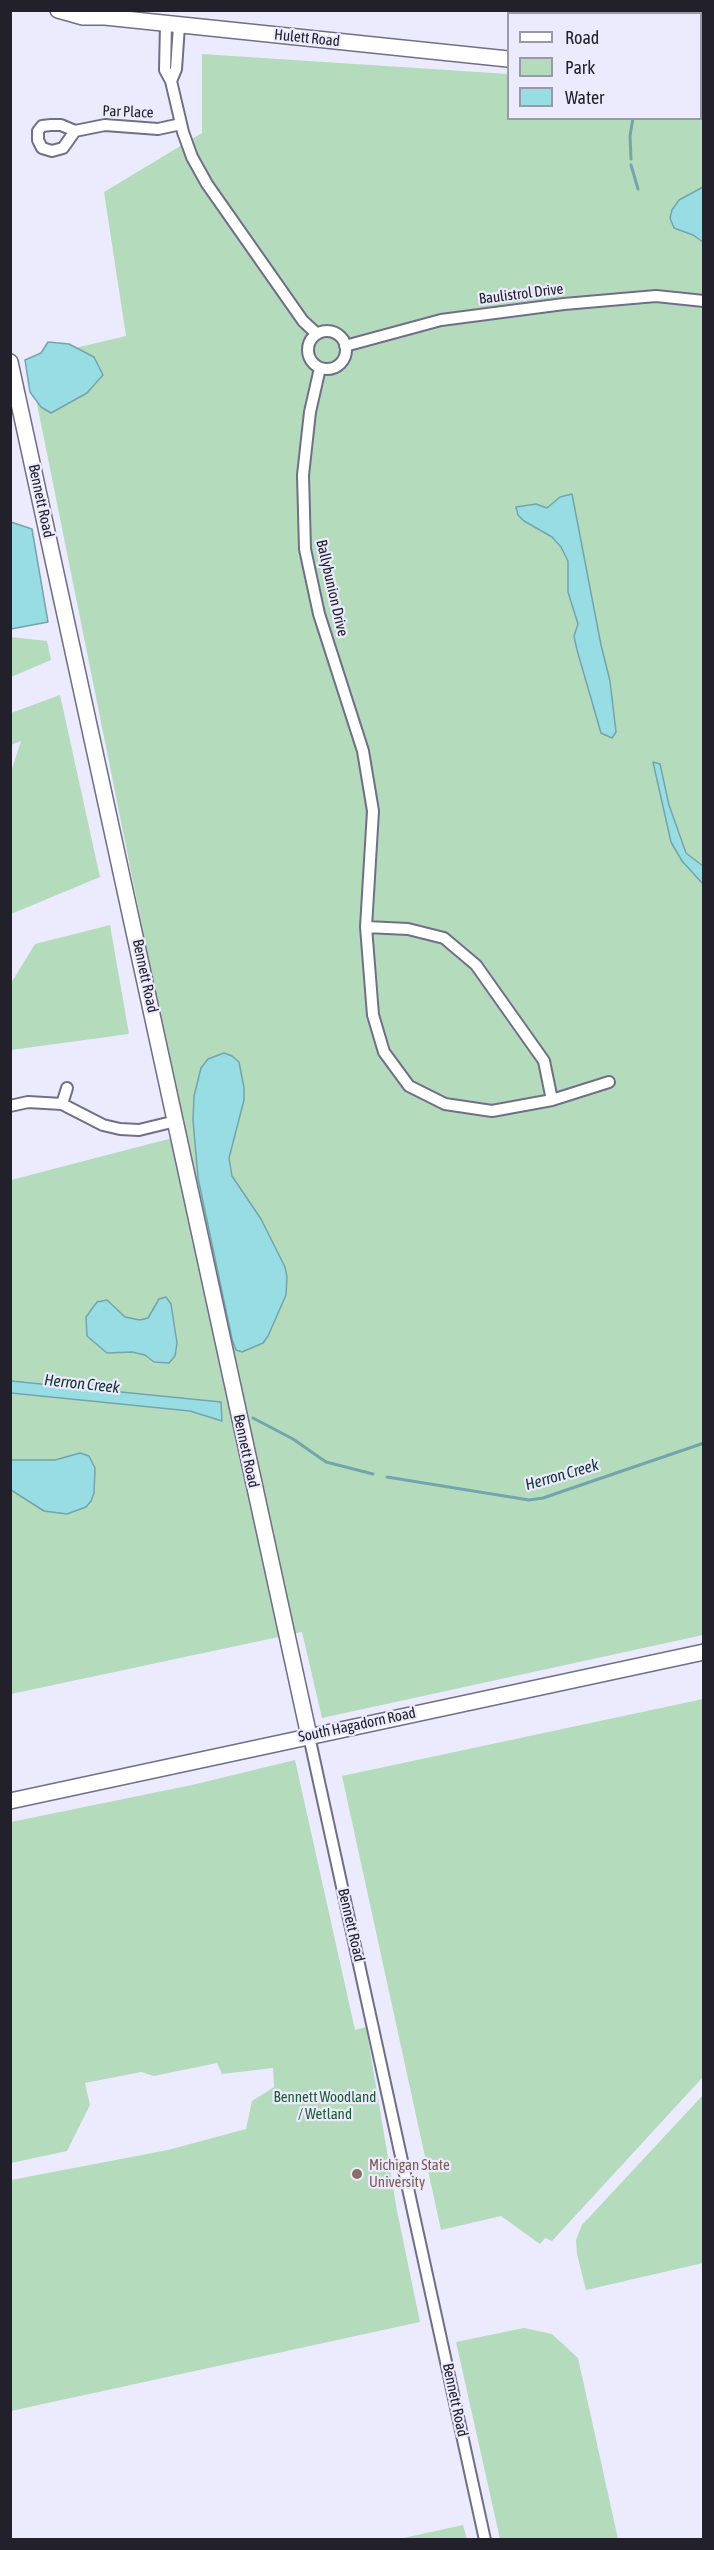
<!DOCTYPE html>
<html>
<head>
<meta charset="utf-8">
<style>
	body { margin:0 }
	#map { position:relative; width:714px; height:2550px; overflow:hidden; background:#eceafd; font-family:"Asap Condensed",sans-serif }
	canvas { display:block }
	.frame { position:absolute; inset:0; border:12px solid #21202b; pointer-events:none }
	.legend { position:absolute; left:507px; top:12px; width:195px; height:108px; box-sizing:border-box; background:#eceafd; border:2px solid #9b99a9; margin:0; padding:8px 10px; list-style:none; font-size:18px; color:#21202b }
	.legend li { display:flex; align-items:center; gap:12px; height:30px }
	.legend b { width:30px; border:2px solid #9b99a9 }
</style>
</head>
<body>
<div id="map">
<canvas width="714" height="2550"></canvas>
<div class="frame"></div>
<ul class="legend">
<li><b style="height:8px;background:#fff"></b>Road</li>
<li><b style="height:16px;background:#b5dbbd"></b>Park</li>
<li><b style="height:16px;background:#97dde3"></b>Water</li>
</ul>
</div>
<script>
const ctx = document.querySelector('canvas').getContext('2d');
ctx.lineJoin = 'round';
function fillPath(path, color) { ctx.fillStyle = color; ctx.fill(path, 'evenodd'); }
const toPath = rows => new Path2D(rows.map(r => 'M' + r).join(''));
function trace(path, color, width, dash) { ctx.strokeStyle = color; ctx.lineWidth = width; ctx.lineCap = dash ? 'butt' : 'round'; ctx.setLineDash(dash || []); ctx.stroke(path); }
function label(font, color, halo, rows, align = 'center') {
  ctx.font = font + ' "Asap Condensed",sans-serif'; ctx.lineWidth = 4.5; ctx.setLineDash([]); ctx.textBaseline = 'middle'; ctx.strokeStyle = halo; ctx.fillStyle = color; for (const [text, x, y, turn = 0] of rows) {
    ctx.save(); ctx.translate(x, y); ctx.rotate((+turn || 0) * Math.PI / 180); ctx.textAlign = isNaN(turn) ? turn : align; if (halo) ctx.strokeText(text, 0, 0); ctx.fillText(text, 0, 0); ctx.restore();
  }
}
fillPath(toPath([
	[202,54,508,74,508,118,700,118,701,86,703,86,703,1635,322,1718,302,1632,11,1694,11,1180,184,1135,28,359,126,336,104,192,202,133],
	[11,637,47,641,51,660,11,677],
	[60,695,100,877,11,914,11,772,21,741,11,745,11,713],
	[110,925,129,1034,11,1050,11,983,35,944],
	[703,1699,703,2077,552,2241,545,2238,540,2244,501,2216,441,2230,342,1776],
	[295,1760,355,2030,366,2027,397,2211,420,2322,11,2411,11,2180,168,2150,246,2129,252,2101,274,2087,273,2068,222,2074,217,2063,154,2076,141,2072,85,2083,90,2105,67,2151,11,2163,11,1822,192,1785],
	[703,2095,703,2263,586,2290,577,2254,576,2240,582,2225],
	[524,2328,552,2334,578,2358,618,2539,500,2539,456,2342],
	[463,2525,467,2539,399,2539]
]), '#b5dbbd');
const water = toPath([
	[703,187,703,242,693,235,674,228,670,218,672,210,679,200,703,187],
	[48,342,69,344,94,357,103,375,87,393,51,413,41,407,30,392,25,360,41,353,48,342],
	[572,494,601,645,610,681,616,732,612,738,601,733,577,650,574,636,578,624,568,592,568,561,561,547,552,537,524,521,518,515,516,507,536,504,547,508,560,497,572,494],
	[11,522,32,529,48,622,11,629,11,522],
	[653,762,660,764,669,805,686,853,703,866,703,884,682,861,671,842,653,762],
	[224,1053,232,1056,239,1062,244,1088,244,1100,229,1158,232,1176,261,1219,285,1267,287,1277,286,1295,268,1336,263,1343,242,1352,236,1350,232,1339,198,1178,193,1120,194,1096,201,1068,208,1059,224,1053],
	[166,1297,171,1304,177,1343,175,1356,169,1363,154,1362,145,1355,132,1352,107,1353,87,1336,86,1317,97,1302,107,1300,125,1317,140,1320,148,1318,159,1299,166,1297],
	[11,1381,221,1402,222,1421,190,1411,11,1393,11,1381],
	[80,1453,89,1456,95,1468,94,1493,91,1501,86,1507,67,1514,44,1511,11,1490,11,1460,55,1460,80,1453]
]);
fillPath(water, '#97dde3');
trace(water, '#74a4ac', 1.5);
trace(toPath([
	[631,159,630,136,633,118],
	[631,165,638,189],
	[253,1418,293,1439,326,1462,373,1474],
	[387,1477,529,1500,543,1498,704,1443]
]), '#74a4ac', 3);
const street = toPath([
	[166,24,165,70,171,81,176,69,179,26],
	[171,81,183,132,192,157,207,184,303,321,317,334],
	[75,131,63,148,52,151,42,148,38,140,38,131,42,126,51,125,61,125,75,131,105,125,158,129,181,124],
	'308 350a19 19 0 1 1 38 0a19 19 0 1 1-38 0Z',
	[345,346,441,320,564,304,656,296,704,301],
	[320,368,310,412,303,475,305,549,319,614,363,751,373,811,366,927,373,1015,384,1052,409,1086,445,1104,492,1111,552,1100,609,1082],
	[366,927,408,929,444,938,476,965,544,1061,552,1100],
	[62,1104,67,1088],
	[10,1106,28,1102,62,1104,103,1125,120,1129,139,1130,176,1121],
	[309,1736,485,2540]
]);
const secondary = toPath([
	[58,10,83,17,105,17,508,59],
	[700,75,704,75],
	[10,362,309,1736],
	[10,1801,704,1652]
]);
trace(street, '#716e89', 14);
trace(secondary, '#716e89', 18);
trace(street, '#fff', 10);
trace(secondary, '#fff', 15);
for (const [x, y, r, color] of [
	[357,2174,6,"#8d6e63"]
]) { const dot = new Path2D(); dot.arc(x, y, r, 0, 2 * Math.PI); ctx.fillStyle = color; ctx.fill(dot); trace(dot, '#eceafd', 2); }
label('15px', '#21202b', '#eceafd', [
	["Hulett Road",307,38,6],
	["Par Place",128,112,2],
	["Baulistrol Drive",521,294,-7],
	["Bennett Road",41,501,78],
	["Ballybunion Drive",332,588,77],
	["Bennett Road",145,976,78],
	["Bennett Road",246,1451,78],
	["South Hagadorn Road",357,1725,-12],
	["Bennett Road",351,1925,77],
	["Bennett Road",455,2400,78]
]);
label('15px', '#195e30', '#eceafd', [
	["Bennett Woodland",325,2097],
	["/ Wetland",325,2114]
]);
label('15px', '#785e54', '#eceafd', [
	["Michigan State",369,2165],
	["University",369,2182]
], 'left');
label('italic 16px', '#0f3235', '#eceafd', [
	["Herron Creek",82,1384,6],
	["Herron Creek",562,1475,-16]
]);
</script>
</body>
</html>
